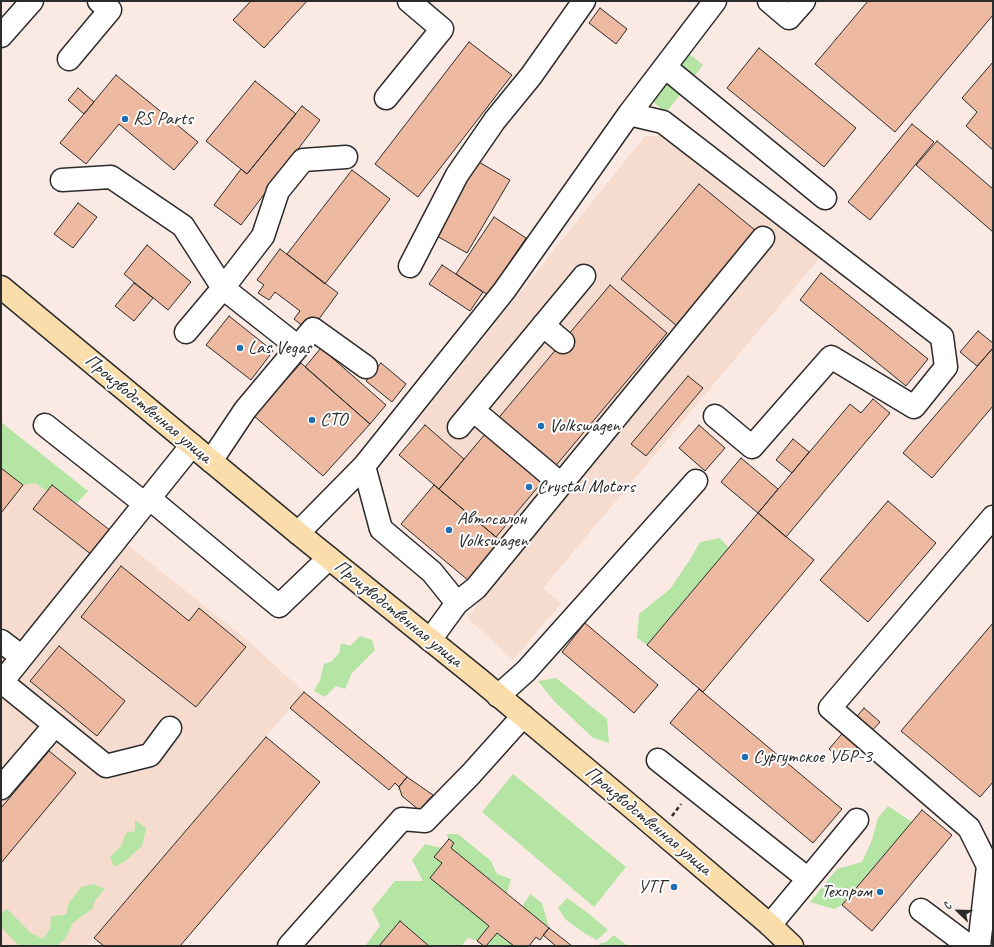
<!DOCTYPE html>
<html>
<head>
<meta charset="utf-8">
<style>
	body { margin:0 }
	#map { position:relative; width:994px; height:947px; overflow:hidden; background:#faeae3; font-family:Caveat,sans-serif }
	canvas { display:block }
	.frame { position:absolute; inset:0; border:2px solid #2b2b2b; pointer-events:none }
	.north { position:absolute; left:938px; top:891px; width:40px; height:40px; -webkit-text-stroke:3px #fff; paint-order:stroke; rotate:293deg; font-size:11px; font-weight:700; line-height:16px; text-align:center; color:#2b2b2b }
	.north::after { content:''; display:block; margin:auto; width:14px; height:18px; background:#2b2b2b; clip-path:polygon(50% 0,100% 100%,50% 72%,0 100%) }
</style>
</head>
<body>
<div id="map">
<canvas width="994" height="947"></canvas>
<div class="frame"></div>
<div class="north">С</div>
</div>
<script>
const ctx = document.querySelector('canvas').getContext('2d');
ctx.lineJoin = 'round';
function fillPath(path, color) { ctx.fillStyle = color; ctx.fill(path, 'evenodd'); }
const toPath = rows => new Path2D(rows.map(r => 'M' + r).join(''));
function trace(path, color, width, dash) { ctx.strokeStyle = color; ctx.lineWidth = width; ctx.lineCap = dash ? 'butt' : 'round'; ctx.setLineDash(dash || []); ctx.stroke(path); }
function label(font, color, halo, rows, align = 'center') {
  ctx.font = font + ' Caveat,sans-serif'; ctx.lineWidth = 4; ctx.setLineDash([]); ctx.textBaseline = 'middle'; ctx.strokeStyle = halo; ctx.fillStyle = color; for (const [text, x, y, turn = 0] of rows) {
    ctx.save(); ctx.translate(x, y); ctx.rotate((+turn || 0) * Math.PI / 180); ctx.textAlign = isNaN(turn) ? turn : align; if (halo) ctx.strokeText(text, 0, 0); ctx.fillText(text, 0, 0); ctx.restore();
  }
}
fillPath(toPath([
	[645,136,668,136,822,255,543,588,561,603,513,660,468,618,484,596,469,581,401,524,434,485,399,455,424,425,418,420],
	[1,444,246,639,304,692,94,938,86,946,1,946]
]), '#f6dbcf');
fillPath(toPath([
	[687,52,703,65,692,79,681,71,682,58],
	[662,85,673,85,682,92,666,113,651,100],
	[1,422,88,491,76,504,52,485,47,491,35,483,23,485,1,468],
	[720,538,729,548,647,645,637,638,639,614,670,589,691,558,700,542],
	[360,636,372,640,375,650,352,673,345,689,336,686,325,697,314,691,320,680,324,664,331,662,339,653,341,643,350,646],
	[556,678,607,719,609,743,593,738,554,701,538,681],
	[513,774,626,867,594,907,482,812],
	[888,806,912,822,842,905,834,909,810,902,837,869,862,862,872,840,878,818],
	[135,820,146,828,142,846,124,862,114,867,110,857,121,846,126,833,135,831],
	[446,834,458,834,491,861,497,874,511,879,507,893,451,848,454,843,449,839],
	[425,844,442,848,442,863,489,926,477,941,468,938,461,946,429,946,400,921,379,946,365,946,380,926,372,909,395,881,423,881,412,860],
	[94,884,105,889,95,900,93,908,73,923,65,939,57,946,19,946,1,927,1,914,7,909,31,933,43,939,50,929,51,916,66,915,68,904,81,887],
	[530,894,542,903,549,928,522,907],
	[567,898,588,913,608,930,597,940,584,933,565,919,558,908],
	[497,933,514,946,486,946],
	[614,935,628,946,600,946,599,944,606,942]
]), '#b5e5a5');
const building = toPath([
	[251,1,307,1,264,48,233,20,251,1],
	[868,1,993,1,993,15,895,132,815,64,868,1],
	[600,8,627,29,616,44,589,23,600,8],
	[469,42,512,75,418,197,375,164,469,42],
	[759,48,856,128,824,167,727,88,759,48],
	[993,62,993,150,966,126,977,112,962,98,993,62],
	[116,75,198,142,174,170,119,124,86,164,60,143,116,75],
	[255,81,296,114,247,174,206,141,255,81],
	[78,88,94,102,84,114,68,100,78,88],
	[302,106,320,120,241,225,214,205,241,169,247,174,302,106],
	[912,124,934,142,870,220,848,202,912,124],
	[937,141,993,189,993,232,916,165,937,141],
	[477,161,510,180,467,253,435,235,477,161],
	[352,170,390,199,325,284,287,254,352,170],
	[699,184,756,231,677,326,621,279,699,184],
	[78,203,97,217,73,248,54,234,78,203],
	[494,217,526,238,488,295,456,274,494,217],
	[147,245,191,282,168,310,124,274,147,245],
	[280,249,338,293,316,323,305,328,294,319,300,311,275,292,269,300,258,293,264,285,257,280,280,249],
	[442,265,483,292,470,311,429,284,442,265],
	[821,273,928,359,906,386,800,300,821,273],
	[134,283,153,298,134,321,115,306,134,283],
	[610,285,667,333,496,537,439,489,610,285],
	[229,316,273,351,251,380,206,345,229,316],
	[978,331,993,343,993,348,977,366,960,352,978,331],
	[321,348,386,405,370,424,305,367,321,348],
	[993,348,993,406,932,478,903,453,993,348],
	[301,363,370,424,323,476,254,416,301,363],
	[381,363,406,384,392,402,366,381,381,363],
	[688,376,703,388,646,456,631,444,688,376],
	[873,399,890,413,786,537,758,513,850,404,861,413,873,399],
	[425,425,464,459,439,489,399,455,425,425],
	[699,425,725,448,705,471,679,448,699,425],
	[793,439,809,452,792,473,776,460,793,439],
	[741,458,778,489,758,513,721,482,741,458],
	[1,468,23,485,1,513,1,468],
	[52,485,111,531,92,555,33,509,52,485],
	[434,485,502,542,469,581,401,524,434,485],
	[888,501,936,543,868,622,820,580,888,501],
	[758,513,814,560,703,692,647,645,758,513],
	[121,566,189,621,199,608,246,647,196,707,81,617,121,566],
	[585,623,658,685,634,713,562,652,585,623],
	[993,623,993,782,980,797,901,731,993,623],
	[59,646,125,701,97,736,30,681,59,646],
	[699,689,842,809,813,843,670,723,699,689],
	[304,692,407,777,399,787,395,783,389,790,290,708,304,692],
	[864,708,880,722,844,762,829,749,864,708],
	[266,737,320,782,180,946,104,946,94,938,266,737],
	[49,751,76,773,1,863,1,808,49,751],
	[407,777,433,795,419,810,402,796,399,787,407,777],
	[922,810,952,835,872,931,842,905,922,810],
	[449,839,454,843,451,848,549,928,540,940,536,937,529,946,514,946,497,933,486,946,484,946,477,941,489,926,430,878,442,863,434,857,449,839],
	[400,921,429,946,379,946,400,921],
	[549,928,572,946,556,946,543,935,549,928]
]);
fillPath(building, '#eeb9a1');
trace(building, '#2b2b2b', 1);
const minor = toPath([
	[769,1,789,18,804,1],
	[1,36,32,1],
	[69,59,110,10,99,1],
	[665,67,825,198],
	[386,98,442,29,409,1],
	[629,114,663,122,942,337,946,367,914,407,831,357,752,447,715,416],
	[62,180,111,177,183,226,223,288,298,347],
	[410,266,457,175,495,120,531,76,584,1],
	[543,325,563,342],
	[186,332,223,288,263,236,278,191,303,160,346,157],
	[473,410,561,484],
	[45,425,145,504],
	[459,427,584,276],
	[211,461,245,410,313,329,366,367],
	[364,466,381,529,432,572,457,603],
	[149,498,279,606,329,558],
	[298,533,364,466,504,291,629,114,715,1],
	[430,640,457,603,476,588,763,238],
	[1,641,22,657],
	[2,682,106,766,150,755,170,728],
	[1,683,192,445],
	[498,696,526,671,696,481],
	[658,760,808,879],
	[1,788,55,725],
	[921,910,969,946],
	[770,925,857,820],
	[289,946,402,819,425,821,471,774,523,716],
	[979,946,988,866,969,828,830,708,993,517]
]);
const major = toPath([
	[1,287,298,533,480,680,634,809,770,925,792,946]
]);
trace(minor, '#2b2b2b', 25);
trace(major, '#2b2b2b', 25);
trace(toPath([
	[672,816,681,804]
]), '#2b2b2b', 2.5, [4, 3]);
trace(minor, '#fff', 22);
trace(major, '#faddab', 22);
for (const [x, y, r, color] of [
	[125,119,4,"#1f6fb2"],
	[240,348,4,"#1f6fb2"],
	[312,420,4,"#1f6fb2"],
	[541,426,4,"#1f6fb2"],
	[529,487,4,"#1f6fb2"],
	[449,530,4,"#1f6fb2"],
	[745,757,4,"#1f6fb2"],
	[674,887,4,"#1f6fb2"],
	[880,892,4,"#1f6fb2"]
]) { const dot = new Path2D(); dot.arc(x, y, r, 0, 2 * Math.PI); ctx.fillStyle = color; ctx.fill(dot); trace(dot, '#fff', 1.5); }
label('19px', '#2b2b2b', '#fff', [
	["RS Parts",133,119],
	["Las Vegas",248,348],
	["СТО",320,420],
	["Volkswagen",549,426],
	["Crystal Motors",537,487],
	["Автосалон",457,519],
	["Volkswagen",457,541],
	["Сургутское УБР-3",753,757],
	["УТГ",666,887,"right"],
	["Техпром",872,892,"right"]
], 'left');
label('19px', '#2b2b2b', '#fff', [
	["Производственная улица",148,409,40],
	["Производственная улица",398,614,39],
	["Производственная улица",648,821,40]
]);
</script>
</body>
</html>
